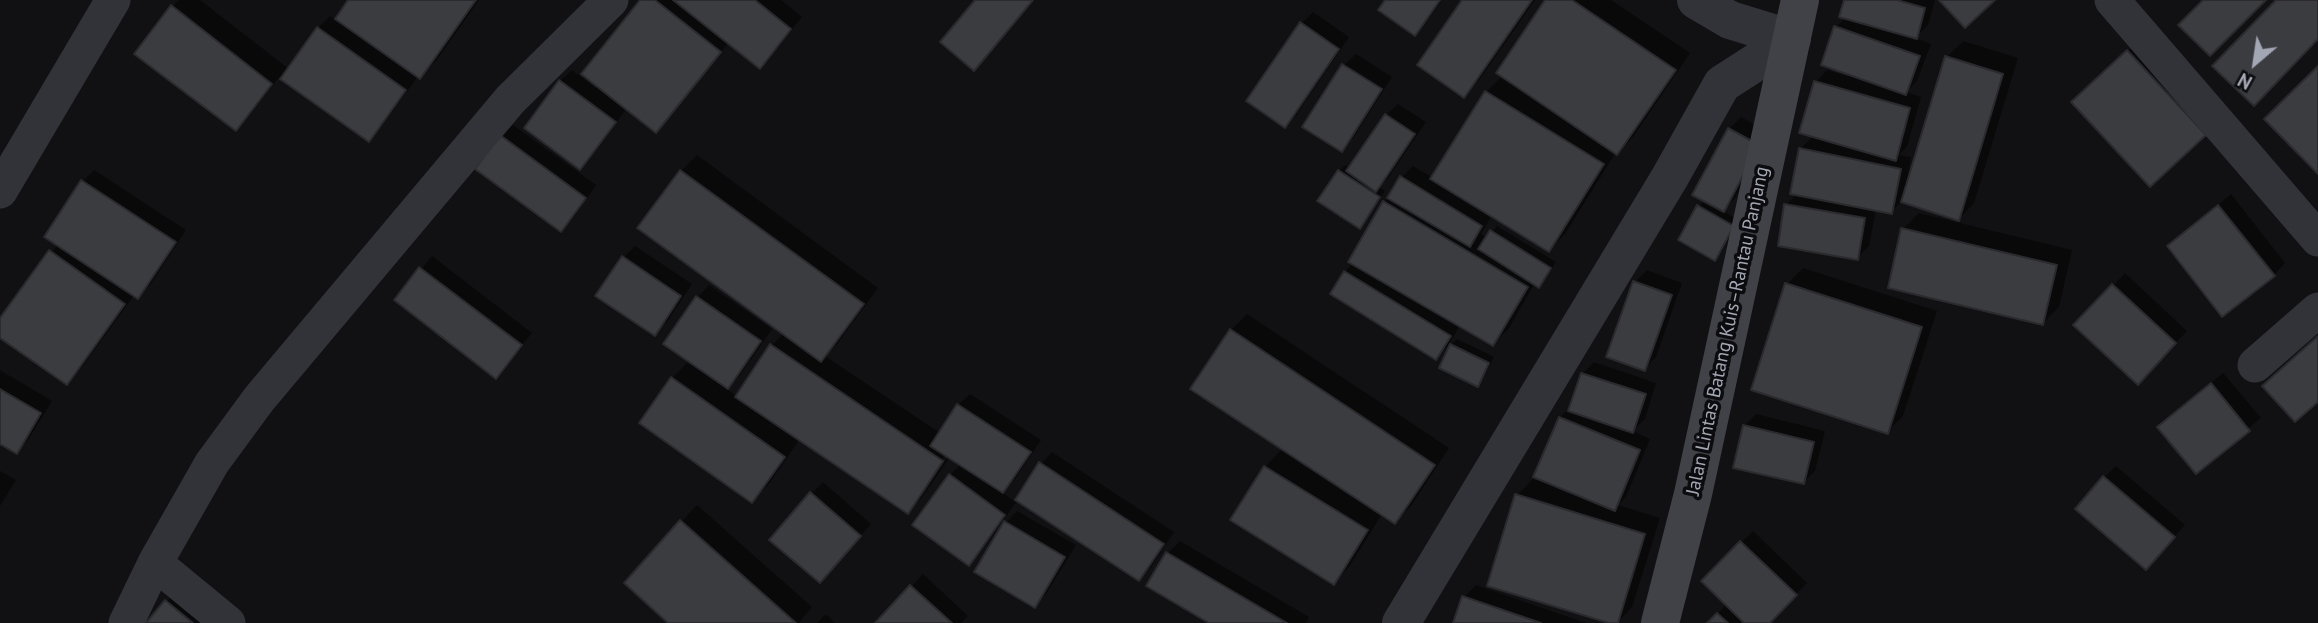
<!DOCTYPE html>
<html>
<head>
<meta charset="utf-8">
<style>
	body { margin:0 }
	#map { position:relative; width:2318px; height:623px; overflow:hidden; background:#111113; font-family:"PT Sans",sans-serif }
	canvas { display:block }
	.north { position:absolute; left:2220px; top:28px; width:70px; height:70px; -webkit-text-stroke:5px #0c0c0e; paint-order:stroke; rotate:209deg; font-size:19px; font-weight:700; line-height:28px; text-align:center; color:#a2a7b4 }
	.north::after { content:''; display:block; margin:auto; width:24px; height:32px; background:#a2a7b4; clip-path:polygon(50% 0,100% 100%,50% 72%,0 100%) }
</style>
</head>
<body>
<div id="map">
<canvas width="2318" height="623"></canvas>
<div class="north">N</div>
</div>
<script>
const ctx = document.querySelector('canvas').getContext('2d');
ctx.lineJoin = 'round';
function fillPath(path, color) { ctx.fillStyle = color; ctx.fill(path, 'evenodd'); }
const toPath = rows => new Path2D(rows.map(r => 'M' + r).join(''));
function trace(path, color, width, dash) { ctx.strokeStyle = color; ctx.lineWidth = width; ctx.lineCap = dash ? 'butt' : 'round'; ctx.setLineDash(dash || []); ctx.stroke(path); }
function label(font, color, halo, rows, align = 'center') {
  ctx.font = font + ' "PT Sans",sans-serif'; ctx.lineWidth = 7; ctx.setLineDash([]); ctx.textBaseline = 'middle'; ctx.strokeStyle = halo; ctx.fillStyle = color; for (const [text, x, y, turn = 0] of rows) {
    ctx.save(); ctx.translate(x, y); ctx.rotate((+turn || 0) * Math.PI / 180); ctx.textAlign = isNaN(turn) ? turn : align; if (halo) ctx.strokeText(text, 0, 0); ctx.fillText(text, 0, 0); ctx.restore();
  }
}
fillPath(toPath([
	[179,0,200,0,289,69,318,28,330,16,336,21,350,0,479,0,436,61,420,76,419,75,380,128,369,140,279,77,251,113,236,129,172,7],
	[642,0,781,0,802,17,760,67,729,42,672,115,656,130,627,108,591,156,579,168,560,81,572,70,596,88],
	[977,0,1034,0,974,68],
	[1387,0,1442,0,1426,22,1414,34],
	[1464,0,1535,0,1479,80,1463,96],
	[1547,0,1611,0,1690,53,1633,137,1617,153,1616,152,1565,234,1549,250,1492,215,1481,234,1487,238,1497,226,1556,262,1545,279,1539,285,1535,283,1509,328,1493,344,1460,325,1448,346,1436,357,1345,272,1353,263,1384,203,1401,178,1413,166,1433,178,1486,92,1503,75],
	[1846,0,1935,0,1928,25,1915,38,1931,44,1917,81,1906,92,1921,97,1907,147,1899,155,1911,157,1908,177,1910,177,1947,57,1963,41,2018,58,1974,203,1959,219,1902,201,1891,212,1876,209,1869,246,1857,258,1786,205,1798,193,1800,149,1814,135,1816,82,1827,70,1847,76,1848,73,1823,64,1836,27,1846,17],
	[1313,12,1349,37,1296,115,1285,126,1301,24],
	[2144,36,2220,118,2150,185,2089,86],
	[1356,54,1392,77,1353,138,1341,150,1344,65],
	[1398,104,1426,122,1388,178,1379,187,1385,191,1359,226,1320,201,1339,171,1345,165,1350,168,1386,115],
	[1741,117,1769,133,1735,198,1723,211,1739,220,1721,253,1715,259,1699,206,1705,200,1729,129],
	[513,125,596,185,573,218,561,230,501,136],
	[697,155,878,288,837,344,825,356,940,433,958,405,970,394,1041,440,1015,479,1002,492,1015,502,1041,464,1052,452,1174,532,1151,567,1139,579,1018,500,980,552,968,563,950,475,961,464,950,457,923,496,907,512,800,439,768,485,752,500,672,378,690,360,665,343,698,297,709,285,772,329,740,375,726,389,737,396,771,346,784,333,681,171],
	[946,453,949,455,922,496,918,496],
	[94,170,186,230,150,285,138,296,135,294,82,367,66,383,0,335,0,321,58,244,83,181],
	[2231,194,2285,263,2274,275,2169,246],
	[1919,213,2072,250,2059,307,2043,323,1903,229],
	[635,246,692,284,667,322,655,333,624,257],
	[432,256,532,333,496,376,396,300],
	[1803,268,1937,311,1903,416,1887,432,1787,284],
	[1647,270,1682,283,1656,357,1644,369,1635,282],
	[2125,273,2187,331,2149,371,2076,325],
	[1247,314,1449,448,1411,506,1395,522,1382,514,1349,567,1333,583,1265,467,1283,448,1231,330],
	[1457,339,1494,357,1483,379,1477,385,1441,367,1451,345],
	[1594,362,1656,383,1645,419,1632,431,1650,439,1626,497,1618,505,1660,518,1632,607,1617,623,1517,495,1533,479,1547,483,1548,481,1536,476,1560,417,1572,406,1582,374],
	[0,370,52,401,28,440,16,452,0,442],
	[2223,373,2261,418,2196,471,2159,427],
	[1756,414,1825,431,1815,471,1804,482,1744,426],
	[2116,466,2185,525,2158,556,2104,477],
	[0,471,16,480,0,506],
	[823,482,871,524,831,569,811,494],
	[697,505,812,607,799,623,671,623,626,583],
	[1017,511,1076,545,1046,594,1035,606,1006,522],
	[1753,531,1807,583,1768,623,1709,623,1727,604,1703,581],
	[1180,541,1309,617,1306,623,1213,623,1148,585,1168,553],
	[923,574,968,616,961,623,878,623],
	[1476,585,1586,623,1455,623,1464,597],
	[178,589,219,623,148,623],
	[826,614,835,623,817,623]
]), '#0007');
const building = toPath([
	[348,0,476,0,420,79,335,19,348,0],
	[640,0,655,0,721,52,656,133,581,74,640,0],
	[673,0,755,0,791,29,760,69,673,0],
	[975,0,1033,0,974,71,940,42,975,0],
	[1385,0,1440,0,1415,36,1378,10,1385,0],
	[1462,0,1532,0,1464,98,1417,65,1462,0],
	[1545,0,1572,0,1676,70,1617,155,1496,73,1545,0],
	[1844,0,1897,0,1925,8,1917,39,1839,17,1844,0],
	[1939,0,1995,0,1965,28,1939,0],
	[2203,0,2266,0,2210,56,2178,25,2203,0],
	[2276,0,2318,0,2318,39,2254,106,2212,66,2276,0],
	[171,5,272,84,236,131,134,54,171,5],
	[1300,22,1339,49,1285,128,1246,101,1300,22],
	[1834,26,1920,56,1906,95,1821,65,1834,26],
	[317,27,406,90,369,142,280,79,317,27],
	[2127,50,2206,135,2150,187,2071,102,2127,50],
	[1945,56,2003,74,1959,221,1901,202,1945,56],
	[1342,64,1382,89,1342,152,1302,127,1342,64],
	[2318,66,2318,174,2264,119,2318,66],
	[559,80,616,122,580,170,524,128,559,80],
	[1814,81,1910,108,1896,161,1799,133,1814,81],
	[1485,91,1604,164,1549,252,1430,179,1485,91],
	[1385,114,1415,134,1376,192,1346,171,1385,114],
	[1728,128,1759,145,1724,212,1692,195,1728,128],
	[500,135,586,198,561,232,475,169,500,135],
	[1799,148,1901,169,1892,214,1790,194,1799,148],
	[680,170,864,304,821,362,637,228,680,170],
	[1338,170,1380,197,1360,229,1317,201,1338,170],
	[1400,176,1482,226,1470,247,1387,198,1400,176],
	[81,180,176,242,138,299,44,237,81,180],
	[1383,201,1528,287,1493,346,1348,262,1383,201],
	[1784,204,1865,218,1858,260,1778,246,1784,204],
	[1697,205,1734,226,1715,261,1678,240,1697,205],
	[2218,205,2275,276,2222,317,2167,246,2218,205],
	[1901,228,2057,265,2043,325,1888,288,1901,228],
	[1490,230,1551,268,1539,288,1478,249,1490,230],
	[49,250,125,304,67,385,0,338,0,318,49,250],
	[622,256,681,296,655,336,595,296,622,256],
	[419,267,522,345,496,379,394,300,419,267],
	[1344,271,1451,336,1436,360,1330,294,1344,271],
	[1633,281,1672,295,1645,371,1606,357,1633,281],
	[1785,283,1922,327,1888,434,1751,390,1785,283],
	[2112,284,2176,343,2138,385,2073,325,2112,284],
	[696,296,761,341,728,389,663,344,696,296],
	[1230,329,1435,465,1395,524,1190,389,1230,329],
	[2318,336,2318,402,2295,422,2262,386,2318,336],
	[770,344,943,461,908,514,735,397,770,344],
	[1450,344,1489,363,1478,387,1439,368,1450,344],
	[1581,373,1646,394,1633,433,1568,411,1581,373],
	[671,377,785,457,752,503,639,423,671,377],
	[2211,383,2250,431,2196,474,2157,427,2211,383],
	[0,389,41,413,17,454,0,444,0,389],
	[957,404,1031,452,1003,493,930,446,957,404],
	[1559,417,1640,450,1615,511,1533,477,1559,417],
	[1743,425,1814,442,1804,484,1733,468,1743,425],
	[1039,462,1164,544,1139,581,1015,500,1039,462],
	[1264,466,1368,530,1334,585,1230,520,1264,466],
	[949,474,1005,515,969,566,912,525,949,474],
	[2103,476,2175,537,2146,570,2075,509,2103,476],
	[810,492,861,536,820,583,769,540,810,492],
	[1515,494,1645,534,1618,623,1609,623,1487,586,1515,494],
	[680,520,796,623,668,623,624,583,680,520],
	[1004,521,1065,557,1035,608,974,572,1004,521],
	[1740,541,1797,595,1770,623,1744,623,1701,581,1740,541],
	[1166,552,1287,623,1209,623,1146,586,1166,552],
	[910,585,952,623,875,623,910,585],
	[1462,596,1541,623,1453,623,1462,596],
	[165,600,193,623,146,623,165,600],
	[1717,613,1728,623,1707,623,1717,613]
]);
fillPath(building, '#3b3c40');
trace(building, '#2b2b2f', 2);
trace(toPath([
	[2112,0,2318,239],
	[0,191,113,0],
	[2255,365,2318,310],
	[155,563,228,623],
	[126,623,155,563,212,463,259,399,510,100,611,0]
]), '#323338', 35);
trace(toPath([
	[1696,0,1730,20,1792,39],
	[1401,623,1670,177,1722,84,1792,39]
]), '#323338', 38);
trace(toPath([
	[1660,623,1693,494,1800,0]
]), '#404248', 38);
label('19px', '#a2a7b4', '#0c0c0e', [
	["Jalan Lintas Batang Kuis–Rantau Panjang",1728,331,-78]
]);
</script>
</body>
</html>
